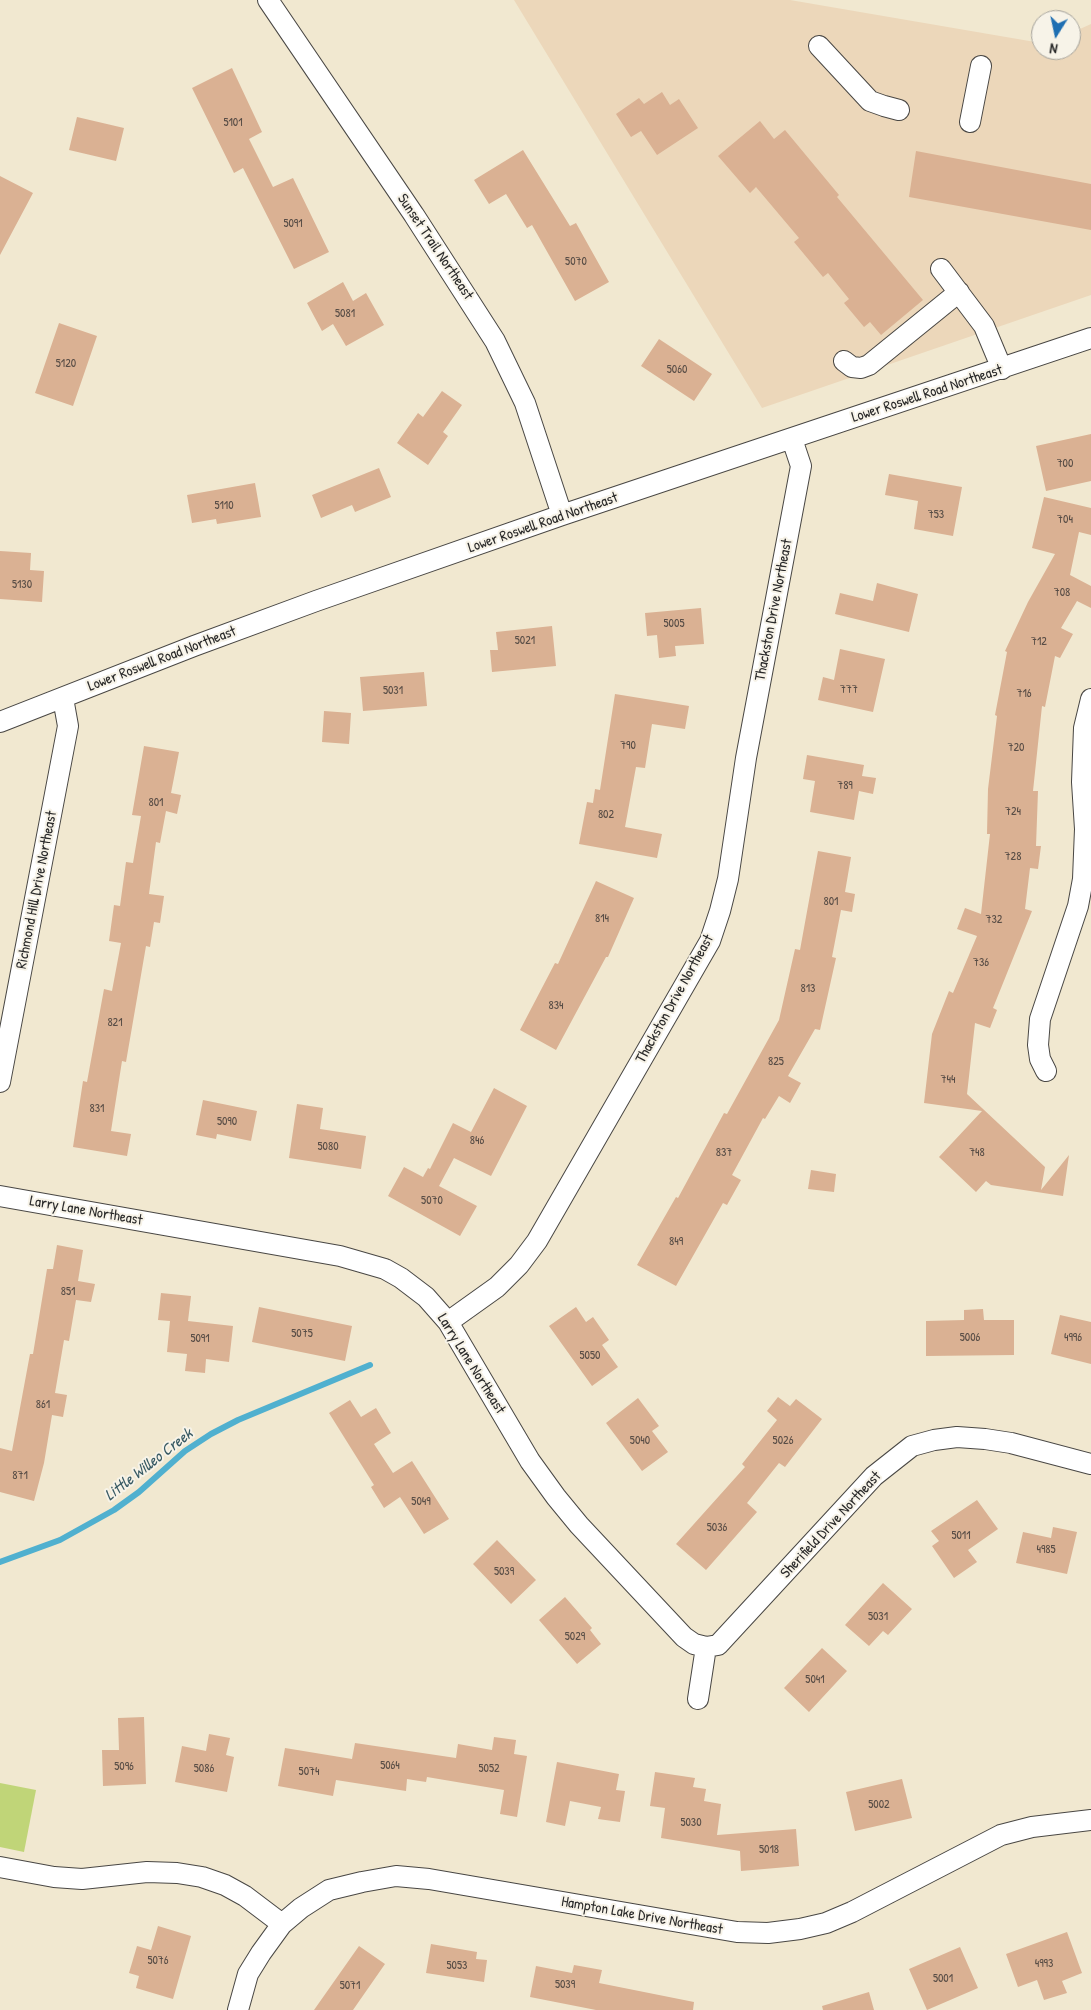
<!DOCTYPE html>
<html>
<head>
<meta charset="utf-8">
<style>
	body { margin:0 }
	#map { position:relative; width:1091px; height:2010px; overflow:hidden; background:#f1e8d0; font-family:"Patrick Hand",sans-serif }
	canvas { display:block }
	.north { position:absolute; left:1031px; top:10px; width:50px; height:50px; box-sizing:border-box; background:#f7f3e8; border:1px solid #a5a39c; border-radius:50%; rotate:190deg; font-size:14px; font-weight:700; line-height:20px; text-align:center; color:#2b2b2b }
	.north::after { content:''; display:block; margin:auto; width:18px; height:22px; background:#1f6fb2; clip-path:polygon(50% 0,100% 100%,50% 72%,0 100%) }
</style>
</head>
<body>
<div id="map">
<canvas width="1091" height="2010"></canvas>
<div class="north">N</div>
</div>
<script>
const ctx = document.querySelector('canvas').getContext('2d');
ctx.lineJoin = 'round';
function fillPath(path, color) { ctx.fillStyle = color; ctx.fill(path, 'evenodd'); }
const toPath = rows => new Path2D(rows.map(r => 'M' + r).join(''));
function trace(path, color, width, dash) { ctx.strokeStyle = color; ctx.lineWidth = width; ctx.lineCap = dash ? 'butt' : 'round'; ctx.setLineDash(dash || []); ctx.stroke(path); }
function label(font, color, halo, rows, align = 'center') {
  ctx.font = font + ' "Patrick Hand",sans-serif'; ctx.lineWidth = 4; ctx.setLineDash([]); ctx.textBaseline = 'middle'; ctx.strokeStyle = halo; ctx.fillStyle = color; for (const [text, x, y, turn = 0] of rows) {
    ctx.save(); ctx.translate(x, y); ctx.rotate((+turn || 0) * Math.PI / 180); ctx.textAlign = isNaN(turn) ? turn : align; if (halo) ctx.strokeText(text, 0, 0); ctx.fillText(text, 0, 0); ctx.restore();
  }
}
fillPath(toPath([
	[514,0,790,0,1041,43,1041,50,1071,50,1071,33,1091,24,1091,295,762,408]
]), '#ecd7ba');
fillPath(toPath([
	[0,1783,36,1790,24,1852,0,1847]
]), '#c0d578');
trace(toPath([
	[0,1562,60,1540,114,1510,139,1492,185,1451,211,1434,238,1420,370,1365]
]), '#50b0cf', 6);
fillPath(toPath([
	[232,68,262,132,249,139,273,187,293,178,329,252,294,269,243,168,234,173,192,88],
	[662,92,670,105,679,99,698,128,657,155,641,131,631,137,616,114,639,98,644,104],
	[77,117,124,128,116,161,69,150],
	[760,121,774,139,785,130,839,195,837,197,923,300,881,335,870,322,864,327,844,303,849,299,828,273,823,277,794,242,799,238,756,187,750,193,718,156],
	[523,150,570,226,576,223,609,282,575,301,532,225,527,228,506,194,489,204,474,180],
	[916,151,1091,184,1091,230,909,197],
	[0,176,33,193,0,255],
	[343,282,353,301,366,293,384,325,346,346,333,324,322,331,307,303],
	[59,323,97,336,73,406,35,393],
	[659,339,712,374,694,401,641,366],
	[442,391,462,405,443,432,448,436,428,465,397,443,418,413,423,417],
	[1091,434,1091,481,1046,491,1036,446],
	[379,468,391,497,355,512,352,505,321,518,312,495],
	[889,474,962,487,953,536,914,529,918,501,885,495],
	[255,483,261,517,217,524,216,519,192,523,187,495],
	[1044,497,1091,508,1091,535,1079,532,1070,575,1091,586,1091,608,1077,601,1061,628,1073,634,1060,658,1055,656,1045,707,1042,706,1033,791,1038,791,1036,846,1041,846,1038,869,1030,868,1025,909,1032,911,993,1008,997,1010,990,1028,975,1023,967,1094,1045,1167,1041,1190,1069,1155,1063,1196,991,1185,986,1181,976,1192,939,1157,982,1111,924,1103,932,1034,949,991,953,993,977,936,957,929,965,908,981,914,990,834,987,834,988,789,997,716,995,715,1007,652,1005,651,1028,602,1055,554,1032,548],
	[0,551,31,553,30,570,44,571,42,602,0,599],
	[877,583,918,594,909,632,835,614,840,593,873,601],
	[701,608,704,644,675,646,676,656,659,658,657,635,647,636,645,613],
	[552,626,556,666,492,672,490,650,498,650,496,632],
	[840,649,885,659,873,712,818,700,823,677,834,680],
	[424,672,427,706,363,711,360,677],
	[615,694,689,706,685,729,652,724,645,768,636,767,625,827,662,834,657,858,579,844,587,802,593,803,595,789,600,790],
	[324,711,351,713,349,744,322,742],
	[144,746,179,752,171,793,181,795,177,814,166,811,160,843,156,842,149,894,164,896,160,923,154,922,150,947,146,946,126,1062,122,1061,111,1131,131,1134,127,1156,73,1147,83,1081,87,1082,104,989,112,991,121,943,109,941,114,905,120,906,126,862,133,863,141,816,132,815],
	[807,755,864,765,862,776,876,778,873,794,859,791,854,820,810,812,815,781,803,779],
	[818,851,851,857,845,892,855,894,852,912,841,910,832,957,836,958,820,1030,815,1029,788,1076,801,1083,790,1103,779,1096,765,1119,763,1118,732,1175,741,1180,727,1205,723,1203,676,1286,637,1265,676,1197,678,1198,724,1113,727,1114,779,1020,795,949,800,950],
	[596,881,634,898,608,957,606,957,556,1050,520,1030,555,963,558,964],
	[494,1088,527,1106,491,1176,454,1158,439,1186,477,1206,460,1236,388,1196,404,1167,423,1177,428,1168,430,1169,453,1123,471,1132],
	[203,1100,257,1111,251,1141,217,1134,216,1139,196,1135],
	[297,1104,323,1108,320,1129,366,1136,361,1169,289,1158],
	[811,1170,836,1174,834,1192,808,1189],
	[57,1245,83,1250,78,1281,95,1284,91,1302,76,1300,69,1341,64,1340,55,1393,67,1395,63,1417,52,1415,44,1463,34,1501,0,1492,0,1448,12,1451,30,1354,33,1354,47,1269,53,1269],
	[161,1293,191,1296,188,1321,233,1326,229,1362,206,1359,205,1373,185,1371,187,1354,167,1352,170,1321,158,1320],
	[259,1307,352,1326,345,1361,252,1342],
	[576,1307,586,1322,593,1317,609,1340,602,1345,618,1367,592,1386,549,1326],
	[983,1309,984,1320,1014,1320,1014,1355,926,1356,926,1321,964,1320,964,1310],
	[1060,1315,1091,1322,1091,1364,1051,1354],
	[778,1397,790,1406,796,1399,822,1419,785,1467,779,1463,747,1503,757,1512,706,1570,676,1544,745,1467,742,1464,777,1420,767,1411],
	[638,1398,659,1426,652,1431,668,1452,642,1471,606,1423],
	[350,1400,361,1417,376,1408,391,1433,374,1444,393,1473,412,1461,449,1519,424,1534,400,1497,384,1508,371,1487,374,1485,329,1413],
	[977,1500,998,1529,968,1550,977,1562,954,1578,932,1546,939,1541,931,1531],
	[1053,1527,1077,1532,1067,1574,1016,1563,1023,1532,1051,1538],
	[497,1540,536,1580,511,1604,473,1564],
	[883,1583,912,1609,888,1635,883,1631,869,1646,845,1625],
	[565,1597,592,1628,590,1630,601,1644,577,1664,539,1620],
	[822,1648,847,1671,809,1712,784,1688],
	[144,1717,146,1784,103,1786,102,1750,119,1750,118,1718],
	[209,1734,230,1738,226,1755,234,1757,227,1792,175,1782,182,1746,206,1751],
	[494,1737,516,1740,514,1754,527,1756,517,1817,500,1814,504,1790,427,1777,426,1782,407,1779,406,1791,336,1780,333,1796,278,1786,285,1748,352,1759,355,1743,456,1758,458,1744,492,1750],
	[557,1762,619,1774,616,1790,625,1791,620,1822,598,1819,601,1807,570,1801,565,1826,546,1822],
	[655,1772,695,1778,693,1787,706,1789,704,1801,721,1804,717,1835,796,1829,799,1866,741,1871,740,1851,661,1838,665,1808,650,1806],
	[902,1779,912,1818,855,1831,846,1792],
	[158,1926,191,1936,173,1999,136,1988,139,1976,129,1973,137,1946,151,1950],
	[1067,1932,1082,1973,1062,1981,1067,1993,1044,2000,1037,1980,1018,1987,1006,1954],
	[431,1944,477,1952,476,1959,487,1960,484,1982,426,1973],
	[359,1946,385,1964,353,2010,314,2010],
	[960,1947,978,1988,927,2010,909,1969],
	[574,1965,602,1970,599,1983,694,2002,693,2010,596,2010,530,1997,536,1966,572,1973],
	[869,1992,874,2010,823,2010,822,2006]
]), '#dab193');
const minor = toPath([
	[268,0,414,215,495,341,525,403,562,515],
	[819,46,870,101,884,106,899,110],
	[970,122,981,66],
	[941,269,984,326,1002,369],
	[844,361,852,367,861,368,869,365,959,292],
	[0,722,194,646,316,601,562,515,1091,338],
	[1046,1071,1040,1059,1038,1045,1040,1019,1078,906,1083,879,1085,829,1082,782,1084,728,1091,699],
	[0,1082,68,726,63,698],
	[0,1196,340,1256,385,1269,401,1278,426,1297,448,1322,530,1461,556,1497,579,1525,684,1637,694,1644,706,1647,718,1645,874,1476,912,1446,934,1440,957,1437,985,1439,1011,1443,1091,1464],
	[448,1322,497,1287,519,1265,537,1241,710,941,720,911,728,879,746,758,801,466,792,439],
	[698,1699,706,1647],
	[0,1867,54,1877,82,1879,147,1872,177,1873,202,1877,225,1885,245,1896,282,1924],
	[238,2010,248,1974,261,1953,282,1924,301,1908,329,1890,362,1882,396,1876,429,1879,737,1932,768,1933,800,1929,826,1923,852,1912,1001,1835,1032,1827,1091,1820]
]);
trace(minor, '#494744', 22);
trace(minor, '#fff', 20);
label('12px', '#574c45', null, [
	["5101",233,123],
	["5091",293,224],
	["5070",576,262],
	["5081",345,314],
	["5120",66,364],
	["5060",677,370],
	["700",1065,464],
	["5110",224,506],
	["753",936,515],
	["704",1065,520],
	["5130",22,585],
	["708",1062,593],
	["5005",674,624],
	["5021",525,641],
	["712",1039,642],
	["777",849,690],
	["5031",393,691],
	["716",1024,694],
	["790",628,746],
	["720",1016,748],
	["789",845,786],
	["801",156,803],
	["724",1013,812],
	["802",606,815],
	["728",1013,857],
	["801",831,902],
	["814",602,919],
	["732",994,920],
	["736",981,963],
	["813",808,989],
	["834",556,1006],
	["821",115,1023],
	["825",776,1062],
	["744",948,1080],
	["831",97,1109],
	["5090",227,1122],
	["846",477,1141],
	["5080",328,1147],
	["837",724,1153],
	["748",977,1153],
	["5070",432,1201],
	["849",676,1242],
	["851",68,1292],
	["5075",302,1334],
	["5006",970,1338],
	["4996",1073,1338],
	["5091",200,1339],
	["5050",590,1356],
	["861",43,1405],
	["5040",640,1441],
	["5026",783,1441],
	["871",20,1476],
	["5049",421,1502],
	["5036",717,1528],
	["5011",961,1536],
	["4985",1046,1550],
	["5039",504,1572],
	["5031",878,1617],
	["5029",575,1637],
	["5041",815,1680],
	["5064",390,1766],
	["5096",124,1767],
	["5086",204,1769],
	["5052",489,1769],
	["5074",309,1772],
	["5002",879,1805],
	["5030",691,1823],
	["5018",769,1850],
	["5076",158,1961],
	["4993",1044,1964],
	["5053",457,1966],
	["5001",943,1979],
	["5039",565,1985],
	["5071",350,1986]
]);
label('15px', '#2b2b2b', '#f7f3e8', [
	["Sunset Trail Northeast",435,247,56],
	["Lower Roswell Road Northeast",927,394,-18],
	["Lower Roswell Road Northeast",543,523,-19],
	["Thackston Drive Northeast",774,610,-79],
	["Lower Roswell Road Northeast",162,659,-21],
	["Richmond Hill Drive Northeast",37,890,-79],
	["Thackston Drive Northeast",675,999,-61],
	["Larry Lane Northeast",86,1211,10],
	["Larry Lane Northeast",471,1364,58],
	["Sherifield Drive Northeast",831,1525,-47],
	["Hampton Lake Drive Northeast",642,1916,10]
]);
label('italic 16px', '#385a64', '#f7f3e8', [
	["Little Willeo Creek",149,1465,-38]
]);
</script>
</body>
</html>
